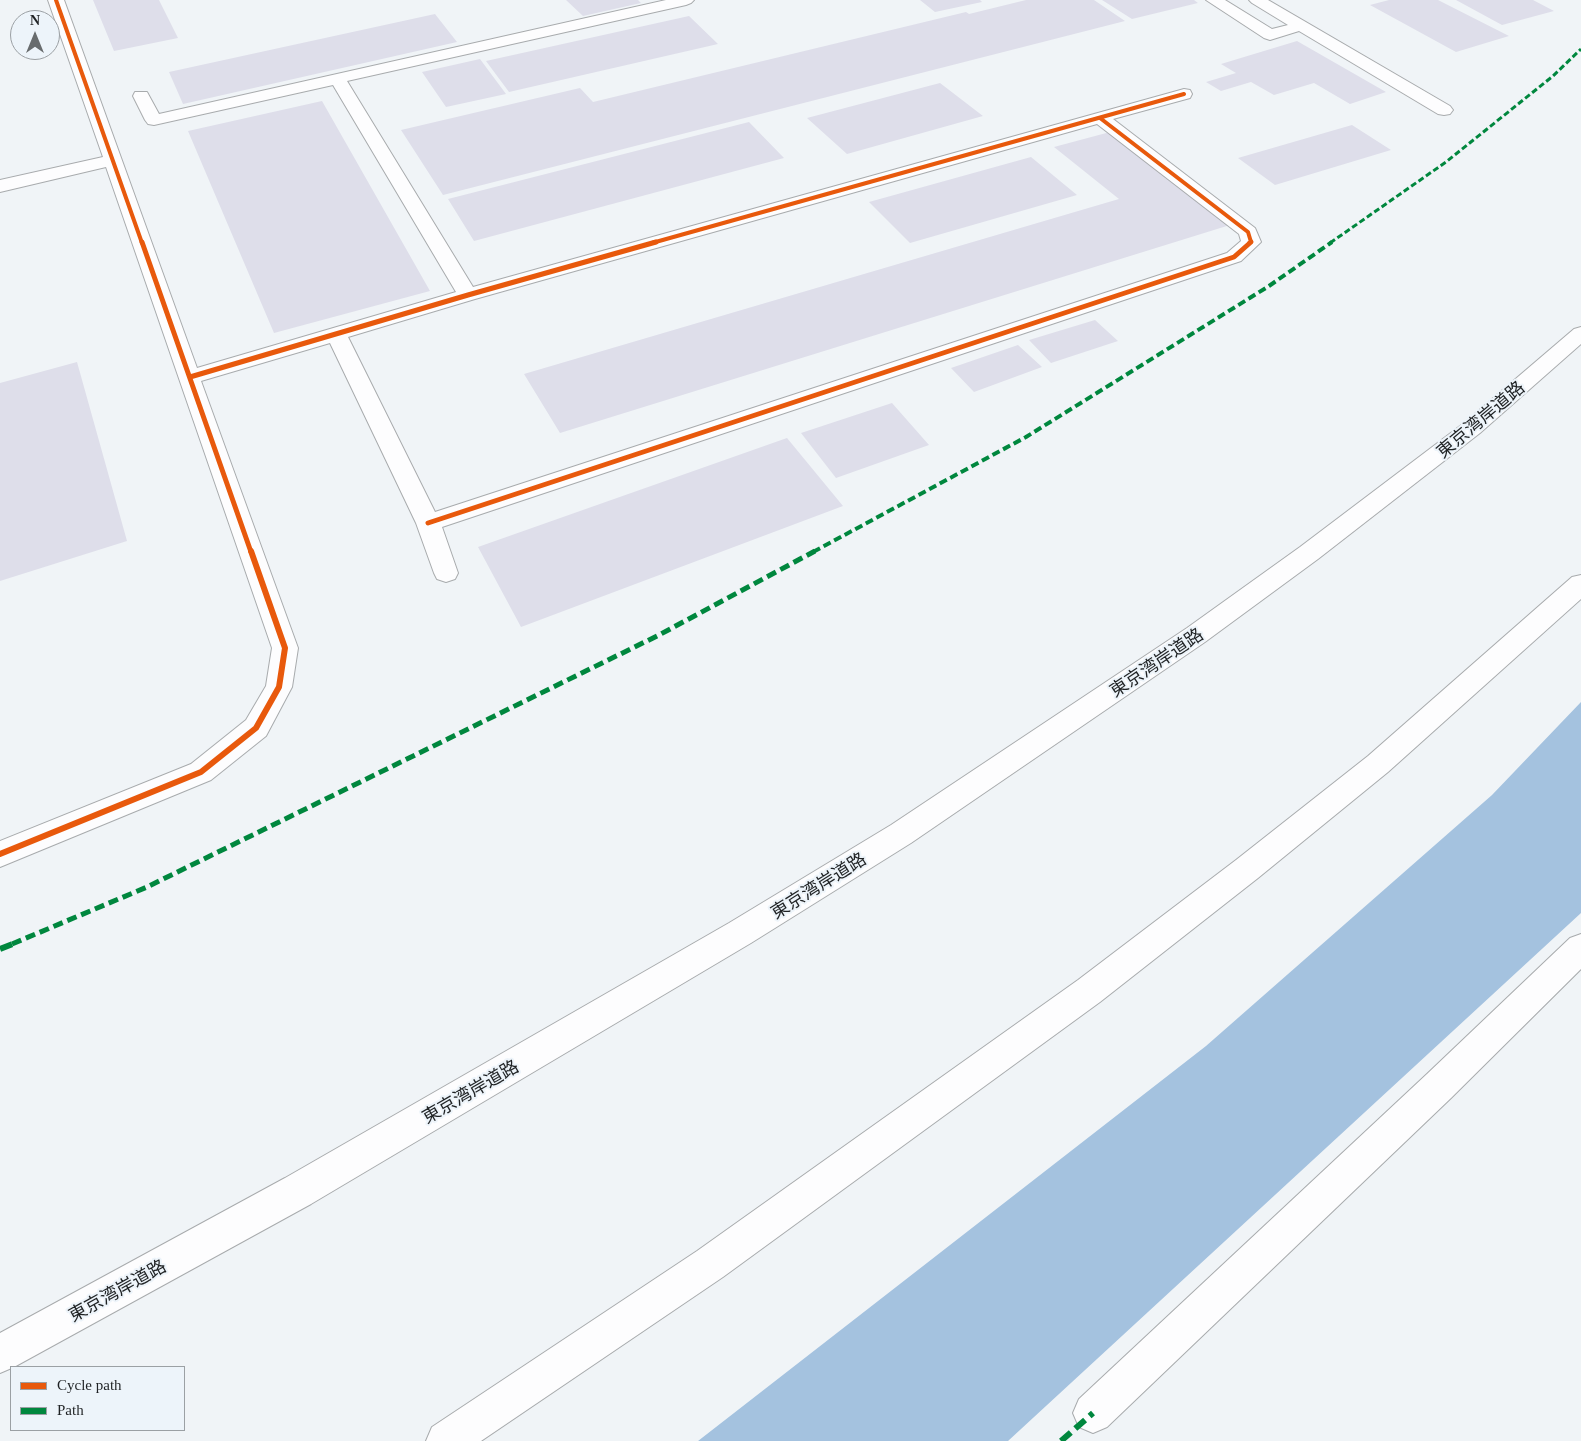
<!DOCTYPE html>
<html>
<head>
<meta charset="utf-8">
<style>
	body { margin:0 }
	#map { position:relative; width:1581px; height:1441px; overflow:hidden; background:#f0f4f7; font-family:Georgia,serif }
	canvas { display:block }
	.legend { position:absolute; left:10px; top:1366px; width:175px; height:65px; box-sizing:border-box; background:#edf4fa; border:1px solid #9ba0a4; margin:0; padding:6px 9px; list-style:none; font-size:15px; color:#1f2224 }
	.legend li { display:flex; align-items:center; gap:10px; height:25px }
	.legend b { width:25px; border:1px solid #9ba0a4 }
	.north { position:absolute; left:10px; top:10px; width:50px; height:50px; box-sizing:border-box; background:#edf4fa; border:1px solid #9ba0a4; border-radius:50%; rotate:0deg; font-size:14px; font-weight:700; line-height:20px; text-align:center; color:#1f2224 }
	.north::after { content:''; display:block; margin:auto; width:18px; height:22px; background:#686c6e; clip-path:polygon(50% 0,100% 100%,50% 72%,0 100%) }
</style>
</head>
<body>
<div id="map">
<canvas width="1581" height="1441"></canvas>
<ul class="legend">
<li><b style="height:6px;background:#e8590c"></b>Cycle path</li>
<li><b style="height:6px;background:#00873e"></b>Path</li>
</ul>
<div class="north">N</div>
</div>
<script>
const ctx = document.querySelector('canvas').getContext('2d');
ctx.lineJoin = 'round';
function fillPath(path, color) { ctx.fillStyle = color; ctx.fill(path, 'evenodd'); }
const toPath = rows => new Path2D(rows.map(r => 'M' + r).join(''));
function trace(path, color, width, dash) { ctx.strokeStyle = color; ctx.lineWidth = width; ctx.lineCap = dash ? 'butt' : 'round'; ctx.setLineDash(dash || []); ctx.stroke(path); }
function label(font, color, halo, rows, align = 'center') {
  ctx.font = font + ' Georgia,"Noto Sans JP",serif'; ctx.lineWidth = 4; ctx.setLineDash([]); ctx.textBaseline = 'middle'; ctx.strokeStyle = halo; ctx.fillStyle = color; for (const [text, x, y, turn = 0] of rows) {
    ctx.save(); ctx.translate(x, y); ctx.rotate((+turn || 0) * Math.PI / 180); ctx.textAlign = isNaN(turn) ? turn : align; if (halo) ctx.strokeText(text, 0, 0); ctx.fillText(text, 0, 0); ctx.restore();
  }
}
fillPath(toPath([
	[1581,702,1581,913,1008,1441,698,1441,1206,1046,1492,795]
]), '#a4c2df');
fillPath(toPath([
	[93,0,159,0,178,38,114,51],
	[566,0,638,0,641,3,583,16],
	[920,0,980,0,982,2,935,12],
	[1026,0,1094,0,1125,21,443,195,401,130,580,88,593,102,966,12,969,14],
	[1102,0,1194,0,1198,3,1132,19],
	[1389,0,1438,0,1509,36,1456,52,1370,5],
	[1456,0,1533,0,1554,11,1502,25],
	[435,14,457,42,183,104,169,72],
	[689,16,718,44,509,92,486,61],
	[1297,41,1386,92,1350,104,1314,83,1274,95,1251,82,1221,91,1206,82,1236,73,1221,64],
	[480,59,506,94,446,107,422,72],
	[940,83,983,116,847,154,807,118],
	[322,101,430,291,274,333,188,131],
	[749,122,784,158,474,241,448,199],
	[1352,125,1391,150,1275,185,1238,158],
	[1110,132,1230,225,560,433,524,374,1119,199,1054,147],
	[1031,157,1077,195,910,243,869,202],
	[1095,320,1118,341,1051,363,1029,340],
	[1018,345,1042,367,974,392,951,368],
	[77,362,127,541,0,581,0,383],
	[892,403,929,445,836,478,801,433],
	[787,438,843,506,521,627,478,547]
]), '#dedeea');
const minor = toPath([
	[48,0,64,0,197,368,456,292,333,85,154,125,148,124,145,120,133,96,135,92,147,92,159,114,666,0,694,0,691,3,686,5,347,81,473,287,1184,89,1190,90,1192,94,1190,98,1113,119,1255,228,1261,242,1241,261,442,527,458,573,455,579,446,582,437,579,434,573,416,523,330,343,201,381,298,648,292,687,266,736,211,780,0,867,0,841,191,764,246,720,266,686,272,648,106,167,0,192,0,180,103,157,48,0],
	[1097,124,1239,234,1241,241,1227,253,435,512,348,337,475,299,1097,124],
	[1206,0,1225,0,1272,29,1288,25,1252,3,1249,0,1268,0,1450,106,1453,110,1450,114,1444,115,1438,114,1299,31,1270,40,1264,38,1206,0],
	[1581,934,1581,969,1451,1098,1107,1427,1093,1433,1079,1427,1073,1413,1079,1399,1427,1074,1570,938,1581,934]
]);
const highway = toPath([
	[1581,327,1581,344,1480,433,1318,559,1205,642,911,843,751,943,311,1204,14,1367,0,1373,0,1333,285,1178,729,923,891,825,1187,628,1300,547,1464,423,1574,329,1581,327],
	[1581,575,1581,599,1388,772,1258,878,1100,1002,723,1277,481,1441,426,1441,432,1427,697,1251,1078,980,1236,860,1368,756,1572,577,1581,575]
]);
trace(minor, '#a8abad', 2);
trace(highway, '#a8abad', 2);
fillPath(minor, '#fdfdfe');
fillPath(highway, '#fdfdfe');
trace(toPath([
	[1330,243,1446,162,1553,76,1581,49]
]), '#00873e', 3, [6, 3]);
trace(toPath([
	[813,552,1026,437,1269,286,1332,242]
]), '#00873e', 4, [8, 4]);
trace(toPath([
	[12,944,147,887,659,635,815,551]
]), '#00873e', 5, [10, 5]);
trace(toPath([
	[0,949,15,943],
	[1061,1441,1093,1413]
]), '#00873e', 6, [13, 6]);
trace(toPath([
	[56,0,142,243],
	[1100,118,1248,232,1251,242,1249,243],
	[652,243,1184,94]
]), '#e8590c', 4);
trace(toPath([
	[142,242,251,552],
	[190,377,468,295,656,242],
	[428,523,1234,257,1251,242]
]), '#e8590c', 5);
trace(toPath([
	[0,854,201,772,256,728,279,687,285,648,251,551]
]), '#e8590c', 6);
label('18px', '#1f2224', '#edf4fa', [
	["東京湾岸道路",1480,419,-40],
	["東京湾岸道路",1156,662,-34],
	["東京湾岸道路",818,885,-32],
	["東京湾岸道路",470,1091,-30],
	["東京湾岸道路",117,1290,-29]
]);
</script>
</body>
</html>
